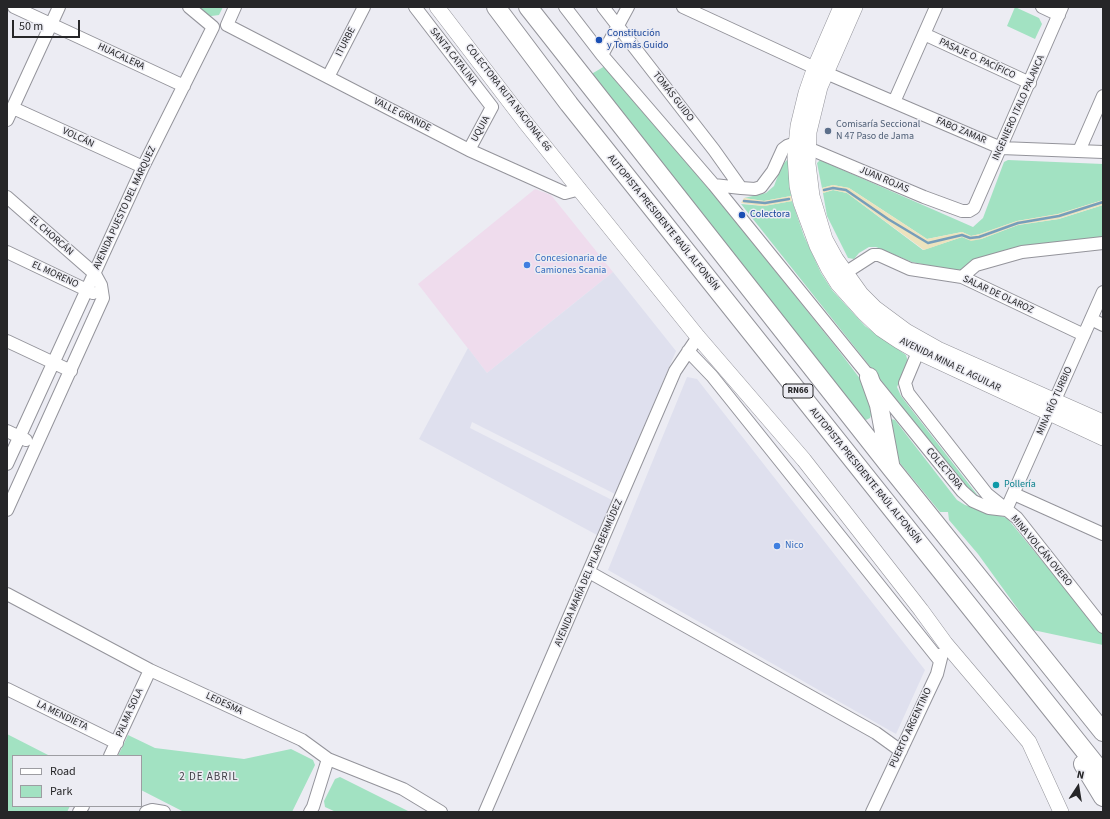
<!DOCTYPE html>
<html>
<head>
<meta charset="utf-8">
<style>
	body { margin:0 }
	#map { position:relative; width:1110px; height:819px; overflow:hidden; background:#ececf3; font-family:"Source Sans 3",sans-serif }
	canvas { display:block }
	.frame { position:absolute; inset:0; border:8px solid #262628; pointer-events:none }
	.legend { position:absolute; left:12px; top:755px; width:130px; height:52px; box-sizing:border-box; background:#ececf3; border:1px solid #9d9da2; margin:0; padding:5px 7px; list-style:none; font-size:12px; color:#262628 }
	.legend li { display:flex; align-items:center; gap:8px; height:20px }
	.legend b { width:20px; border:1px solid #9d9da2 }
	.north { position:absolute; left:1058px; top:767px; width:40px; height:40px; -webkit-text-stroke:3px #ececf3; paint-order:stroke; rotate:12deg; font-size:11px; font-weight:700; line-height:16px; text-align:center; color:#262628 }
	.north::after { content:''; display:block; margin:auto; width:14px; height:18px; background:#262628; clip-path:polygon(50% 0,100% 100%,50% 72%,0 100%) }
	.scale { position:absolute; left:12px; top:20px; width:68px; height:18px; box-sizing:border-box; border:2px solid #262628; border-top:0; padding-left:5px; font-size:12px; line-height:14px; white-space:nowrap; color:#262628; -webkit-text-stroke:3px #ececf3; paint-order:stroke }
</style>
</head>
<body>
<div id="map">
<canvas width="1110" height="819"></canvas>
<div class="frame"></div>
<ul class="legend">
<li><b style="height:5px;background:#fff"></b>Road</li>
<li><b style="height:11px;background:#a2e2c2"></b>Park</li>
</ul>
<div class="north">N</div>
<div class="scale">50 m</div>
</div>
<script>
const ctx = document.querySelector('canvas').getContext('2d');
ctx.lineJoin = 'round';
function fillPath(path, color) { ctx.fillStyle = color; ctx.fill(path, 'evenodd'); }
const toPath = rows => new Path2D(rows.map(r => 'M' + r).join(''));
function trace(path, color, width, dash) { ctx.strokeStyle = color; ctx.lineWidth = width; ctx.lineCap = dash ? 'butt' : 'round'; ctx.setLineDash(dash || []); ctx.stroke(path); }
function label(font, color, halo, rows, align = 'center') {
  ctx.font = font + ' "Source Sans 3",sans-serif'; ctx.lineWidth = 3; ctx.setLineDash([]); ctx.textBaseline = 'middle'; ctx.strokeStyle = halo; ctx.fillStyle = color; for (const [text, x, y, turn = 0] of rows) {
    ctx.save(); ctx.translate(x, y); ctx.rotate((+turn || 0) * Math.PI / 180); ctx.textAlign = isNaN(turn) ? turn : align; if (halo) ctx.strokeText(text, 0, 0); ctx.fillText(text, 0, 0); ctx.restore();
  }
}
fillPath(toPath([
	[535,189,551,195,613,272,487,373,418,284]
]), '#efdced');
fillPath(toPath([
	[613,272,676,351,615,494,472,422,470,428,612,500,597,535,419,439,468,348,487,373],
	[687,377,697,379,925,670,896,734,608,570]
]), '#dfe0ee');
fillPath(toPath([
	[194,7,223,7,219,15,204,17],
	[1015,7,1039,18,1042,24,1035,39,1007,26],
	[605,66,715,196,836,347,861,380,870,401,872,412,870,418,866,420,860,416,588,76],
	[788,159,791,196,764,201,744,198,766,193,774,186,782,165],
	[820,160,973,227,983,218,1004,162,1008,160,1103,164,1103,200,1058,214,1017,221,980,234,971,236,962,232,927,239,849,188,833,185,822,188,817,163],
	[833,190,847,193,923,250,962,237,970,240,981,239,1018,225,1059,219,1103,205,1103,240,956,271,912,262,876,247,869,247,859,253,854,259,848,258,827,216,823,193],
	[792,201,804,236,821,273,832,290,865,326,906,355,908,362,897,387,901,396,982,501,973,496,741,204,764,206],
	[891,419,895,420,957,500,965,505,1007,518,1103,635,1103,645,1033,630,978,554,949,520,948,512,940,512,895,457,888,423],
	[7,734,50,756,13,756,13,806,70,806,67,812,7,812],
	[128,735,155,748,244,759,291,749,313,760,315,765,292,812,184,812,141,790,141,756,118,756],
	[340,777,410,812,336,812,325,807,324,801,335,779]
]), '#a2e2c2');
fillPath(toPath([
	[833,185,849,188,927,239,962,232,971,236,980,234,1017,221,1058,214,1103,200,1103,205,1058,219,1018,225,981,239,971,241,962,237,924,250,847,193,833,190,823,193,822,188],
	[791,196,792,201,764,206,741,203,744,198,764,201]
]), '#ede3be');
trace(toPath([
	[824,190,833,188,846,190,888,219,928,243,962,235,970,238,979,237,1018,223,1059,216,1103,202],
	[744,201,765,203,789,199]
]), '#769eba', 2.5);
const minor = toPath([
	[14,7,184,86],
	[189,7,213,27],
	[415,7,492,107,469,150],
	[565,7,602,55,714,185,962,491,973,501,989,508,1006,510],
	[603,7,714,150,741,188],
	[683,7,826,73,1001,148,1103,152],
	[1042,7,1059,15],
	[227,25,469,150,565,193,580,189],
	[227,25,235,7],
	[924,34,1030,83],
	[602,55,628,7],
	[328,77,364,7],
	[894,102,936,7],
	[13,108,143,167],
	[7,120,59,7],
	[1079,151,1103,96],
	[714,185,741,188,755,189,761,187,773,171,783,149,787,146,796,143,924,197,962,211,969,211,974,208,1062,7],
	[7,197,95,274,101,285,103,298,7,510],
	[7,252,93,293],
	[845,273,873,255,879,255,910,269,962,277,1084,335],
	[962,277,976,265,1022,252,1103,243],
	[1091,319,1103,325],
	[7,341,71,371],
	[688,351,712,376,940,661],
	[918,352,905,383,908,393,987,494,1017,518,1103,627],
	[7,431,26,440],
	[7,464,143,167,213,27],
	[1014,494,1103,534],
	[1006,510,1103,292],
	[589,572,876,733,901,751],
	[7,594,150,670,302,740,328,759,403,789,441,812],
	[7,689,117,743],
	[110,756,150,670],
	[79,812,83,806],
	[146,812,152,810,164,812],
	[310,812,313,807,328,759],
	[485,812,675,371,698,337],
	[872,812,937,674,942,654]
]);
const major = toPath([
	[437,7,525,122,698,337,804,460,921,610,945,643,1029,742,1061,812],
	[841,7,815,67,806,93,798,126,795,156,797,186,801,203,817,246,828,268,838,284,864,313,881,329,899,341,918,352,1103,438],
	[855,7,820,87,809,132,808,164,812,196,825,239,836,259,861,294,875,308,906,331,938,349,1103,422]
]);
const highway = toPath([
	[496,7,569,104,1103,774],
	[528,7,891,468,1103,732],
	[869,377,879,405,890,464],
	[1083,764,1103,797]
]);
trace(minor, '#94949b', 14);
trace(major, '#94949b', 16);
trace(highway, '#94949b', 20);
trace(minor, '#fff', 12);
trace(major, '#fff', 15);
trace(highway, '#fff', 18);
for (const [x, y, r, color] of [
	[599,40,4,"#1a4fb4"],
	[828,131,4,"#5c6f8a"],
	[742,215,4,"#1a4fb4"],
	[527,265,4,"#3f7fe0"],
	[996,485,4,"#0f9aa8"],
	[777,546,4,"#3f7fe0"]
]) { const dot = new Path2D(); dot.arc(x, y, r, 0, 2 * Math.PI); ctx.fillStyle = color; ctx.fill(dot); trace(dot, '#ececf3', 1.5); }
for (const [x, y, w] of [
	[798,391,30]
]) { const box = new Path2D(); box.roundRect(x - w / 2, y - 7, w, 14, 3); ctx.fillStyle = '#ececf3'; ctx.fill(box); trace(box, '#262628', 1); }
label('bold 9px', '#262628', null, [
	["RN66",798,391]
]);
label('10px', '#164399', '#ececf3', [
	["Constitución",607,34],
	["y Tomás Guido",607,46],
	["Colectora",750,215]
], 'left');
label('10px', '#262628', '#ececf3', [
	["ITURBE",346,42,-63],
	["HUACALERA",121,57,25],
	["SANTA CATALINA",453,57,52],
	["PASAJE O. PACÍFICO",977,59,25],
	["TOMÁS GUIDO",673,97,52],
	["COLECTORA RUTA NACIONAL 66",508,98,52],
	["INGENIERO ITALO PALANCA",1019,108,-66],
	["VALLE GRANDE",402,115,27],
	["UQUIA",481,129,-61],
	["FABO ZAMAR",961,131,23],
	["VOLCÁN",78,138,25],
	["JUAN ROJAS",884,180,23],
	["AVENIDA PUESTO DEL MARQUEZ",125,208,-65],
	["AUTOPISTA PRESIDENTE RAÚL ALFONSÍN",663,223,51],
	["EL CHORCÁN",51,236,41],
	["EL MORENO",55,275,25],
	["SALAR DE OLAROZ",998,295,25],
	["AVENIDA MINA EL AGUILAR",950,365,26],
	["MINA RÍO TURBIO",1055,401,-66],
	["COLECTORA",944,469,50],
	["AUTOPISTA PRESIDENTE RAÚL ALFONSÍN",865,476,51],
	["MINA VOLCÁN OVERO",1041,551,50],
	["AVENIDA MARÍA DEL PILAR BERMÚDEZ",589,573,-67],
	["LEDESMA",224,704,25],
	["PALMA SOLA",130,713,-66],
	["LA MENDIETA",62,716,26],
	["PUERTO ARGENTINO",911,728,-65]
]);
label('10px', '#4e5e75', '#ececf3', [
	["Comisaría Seccional",836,125],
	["N 47 Paso de Jama",836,137]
], 'left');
label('10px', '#366cbe', '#ececf3', [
	["Concesionaria de",535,259],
	["Camiones Scania",535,271],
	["Nico",785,546]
], 'left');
label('10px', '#0d838f', '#ececf3', [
	["Pollería",1004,485]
], 'left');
ctx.letterSpacing = '1px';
label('11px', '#3f3f45', '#ececf3', [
	["2 DE ABRIL",209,778]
]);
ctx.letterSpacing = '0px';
</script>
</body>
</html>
